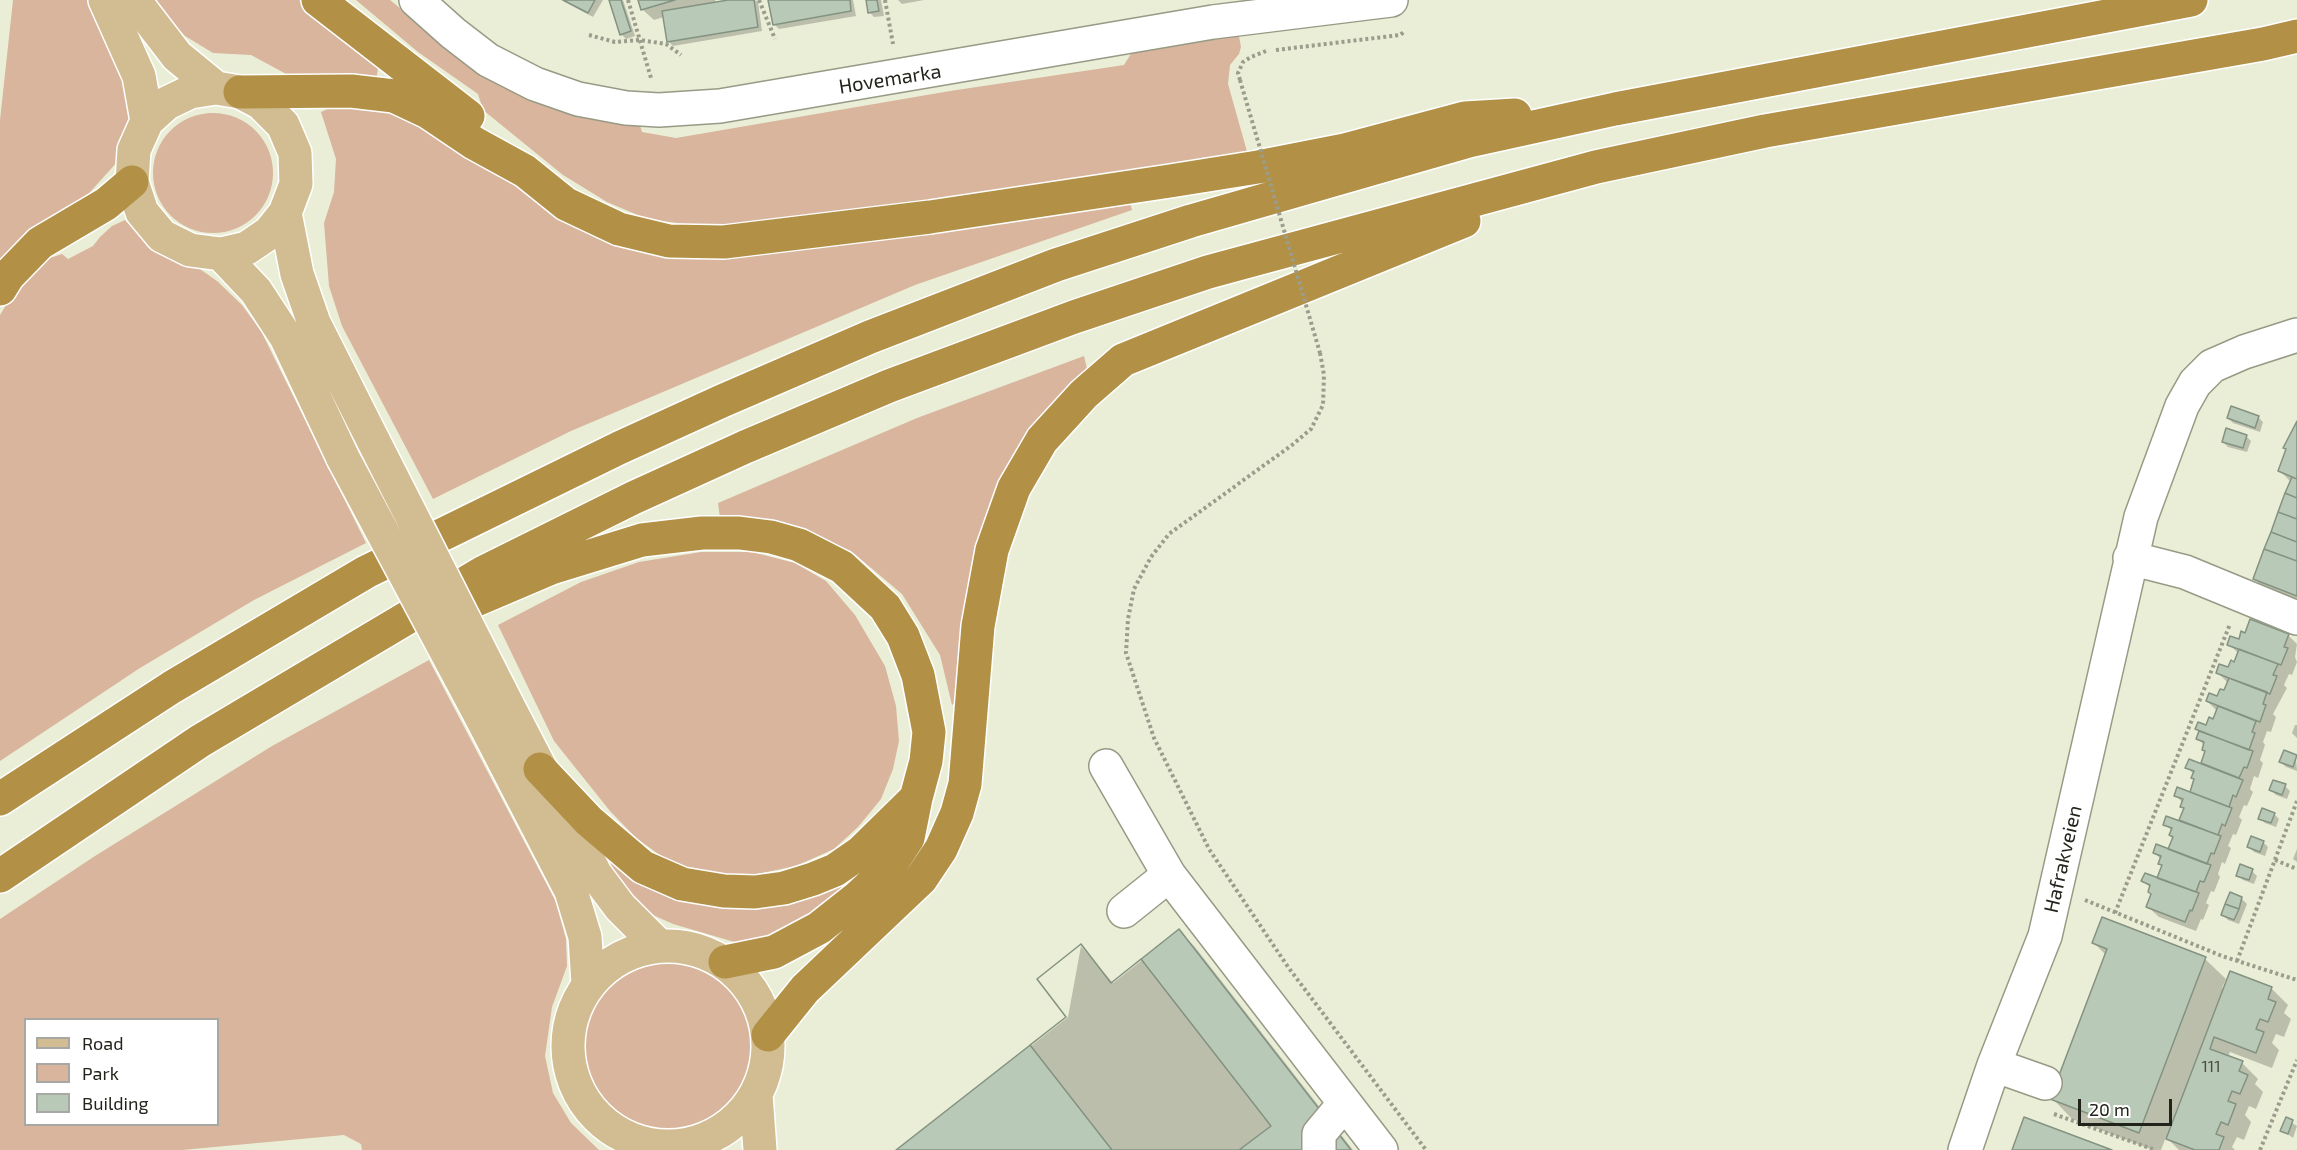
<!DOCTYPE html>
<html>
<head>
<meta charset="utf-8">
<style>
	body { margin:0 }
	#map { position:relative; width:2297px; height:1150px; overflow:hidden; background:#ebeed7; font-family:"Exo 2",sans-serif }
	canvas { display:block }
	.legend { position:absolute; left:24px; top:1018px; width:195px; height:108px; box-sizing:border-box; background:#fff; border:2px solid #a7a7a4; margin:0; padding:8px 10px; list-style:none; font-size:18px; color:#22231b }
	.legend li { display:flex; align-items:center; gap:12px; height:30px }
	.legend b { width:30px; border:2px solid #a7a7a4 }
	.scale { position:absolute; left:2078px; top:1099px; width:94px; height:27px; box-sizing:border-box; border:3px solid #22231b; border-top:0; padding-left:8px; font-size:18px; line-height:21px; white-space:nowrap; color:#22231b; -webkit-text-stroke:4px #fff; paint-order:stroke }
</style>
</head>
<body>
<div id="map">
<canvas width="2297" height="1150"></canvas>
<ul class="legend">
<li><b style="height:8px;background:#d1bd91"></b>Road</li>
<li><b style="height:16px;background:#d8b59c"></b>Park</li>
<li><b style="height:16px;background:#b9c9b7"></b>Building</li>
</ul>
<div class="scale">20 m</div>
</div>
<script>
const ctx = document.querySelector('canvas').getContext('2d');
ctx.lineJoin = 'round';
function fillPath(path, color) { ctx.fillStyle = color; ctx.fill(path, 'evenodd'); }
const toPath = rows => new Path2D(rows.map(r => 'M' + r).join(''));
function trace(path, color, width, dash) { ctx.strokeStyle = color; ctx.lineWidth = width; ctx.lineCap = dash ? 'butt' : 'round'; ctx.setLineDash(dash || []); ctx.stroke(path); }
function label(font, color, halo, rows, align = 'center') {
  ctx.font = font + ' "Exo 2",sans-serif'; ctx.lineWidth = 4.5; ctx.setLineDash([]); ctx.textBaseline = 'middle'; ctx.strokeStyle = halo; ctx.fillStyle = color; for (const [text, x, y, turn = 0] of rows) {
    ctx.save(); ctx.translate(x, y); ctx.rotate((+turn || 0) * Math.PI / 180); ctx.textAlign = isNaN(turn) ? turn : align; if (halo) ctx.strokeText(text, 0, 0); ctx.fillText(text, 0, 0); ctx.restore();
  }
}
fillPath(toPath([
	[13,0,91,0,120,59,131,118,118,161,83,200,0,264,0,120],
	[151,0,299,0,379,63,376,80,301,82,251,55,213,53,185,36,156,9],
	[356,0,390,0,423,27,640,125,642,132,676,138,950,91,1124,65,1132,52,1238,31,1241,47,1239,54,1230,65,1228,84,1248,155,760,224,700,226,647,219,607,202,563,175,483,110,478,94,418,52],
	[332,107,372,107,413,119,449,137,561,220,616,243,1129,200,1132,210,915,285,571,431,433,499,342,326,329,286,324,223,334,192,336,159,321,112],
	'153 173a60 60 0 1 1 120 0a60 60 0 1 1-120 0Z',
	[125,220,151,247,170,259,197,267,217,281,242,305,261,331,366,543,254,600,140,668,0,761,0,315,17,287,44,260,62,254,68,259,93,246,100,237,112,226],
	[1084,356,1088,373,1049,410,959,700,952,705,940,655,902,594,851,551,798,528,720,518,718,503,917,418],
	[701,552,752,552,795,563,826,581,855,615,885,666,896,706,899,741,893,769,881,799,858,827,834,849,796,866,757,874,722,875,692,870,664,858,636,838,610,811,554,741,498,625,581,582,639,562],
	[429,660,556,902,566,939,567,966,552,1007,545,1056,553,1093,571,1123,599,1150,362,1150,361,1144,344,1135,182,1150,0,1150,0,919,95,856,272,746],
	[26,1020,218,1020,218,1124,26,1124],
	[599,849,613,864,641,880,681,898,725,908,765,907,863,867,866,872,783,935,738,943,673,924,635,907],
	'581 1048a86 86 0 1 1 172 0a86 86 0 1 1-172 0Z'
]), '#d8b59c');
fillPath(toPath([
	[561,0,603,0,593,17],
	[610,0,623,0,635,36,626,39,621,34],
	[640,0,715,0,716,3,737,0,755,0,758,2,762,31,673,46,668,41,664,17,654,20,643,10],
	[770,0,853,0,856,16,779,29,774,24],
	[867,0,881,0,884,16,874,17,869,12],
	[898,0,924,0,902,4],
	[2258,417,2263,422,2260,432,2233,423,2228,418],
	[2297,425,2297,602,2265,589,2254,579,2291,482,2280,471],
	[2246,436,2251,441,2247,452,2228,447,2223,442],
	[2288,635,2297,644,2295,657,2297,662,2292,675,2289,674,2284,685,2287,688,2273,714,2276,717,2271,732,2267,731,2263,742,2265,745,2260,760,2263,763,2258,778,2254,776,2250,789,2253,792,2247,806,2244,805,2239,817,2242,820,2236,835,2233,834,2228,846,2231,848,2225,864,2222,862,2218,874,2220,877,2214,892,2211,891,2206,903,2209,905,2203,920,2201,919,2196,931,2159,917,2148,907,2153,895,2151,888,2143,881,2158,880,2163,867,2160,863,2161,860,2155,853,2169,851,2174,838,2171,835,2172,831,2165,824,2180,822,2185,809,2182,806,2183,803,2176,796,2191,794,2195,781,2193,778,2194,775,2187,767,2202,765,2206,752,2205,746,2198,739,2200,732,2197,729,2207,727,2214,720,2217,711,2207,701,2218,698,2225,692,2228,683,2218,673,2229,669,2235,664,2239,654,2229,644,2239,641],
	[2295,725,2297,725,2297,738,2292,733],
	[2296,757,2297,771,2286,767,2281,762],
	[2285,786,2290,791,2287,799,2276,795,2271,790],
	[2274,814,2279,819,2276,827,2265,823,2260,818],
	[2263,842,2268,847,2265,856,2254,852,2249,847],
	[2297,849,2297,862,2293,859],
	[2252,871,2257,876,2254,884,2243,880,2238,875],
	[2242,899,2247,904,2239,924,2228,920,2223,915],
	[1179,931,1195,947,1353,1150,898,1150,1068,1017,1081,946,1113,983],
	[2093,942,2205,959,2226,979,2222,988,2225,989,2231,973,2272,989,2288,1005,2284,1013,2291,1019,2284,1037,2276,1034,2272,1043,2279,1050,2272,1068,2230,1052,2228,1057,2242,1063,2258,1079,2255,1084,2263,1092,2256,1109,2249,1106,2245,1115,2251,1122,2244,1140,2237,1137,2232,1147,2235,1150,2179,1150,2166,1137,2161,1150,2153,1150,2072,1119,2052,1098,2106,955],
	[2286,1119,2297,1126,2293,1138,2282,1130]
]), '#0003');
const building = toPath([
	[563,0,595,0,588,13,563,0],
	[609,0,621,0,631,31,620,35,609,0],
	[638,0,675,0,641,10,638,0],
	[728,0,754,0,758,27,667,42,662,11,728,0],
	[768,0,850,0,851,11,773,25,768,0],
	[866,0,877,0,879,11,868,13,866,0],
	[2231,406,2259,416,2255,428,2227,418,2231,406],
	[2297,421,2297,479,2278,471,2286,449,2283,448,2297,421],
	[2226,428,2247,435,2243,448,2222,442,2226,428],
	[2292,477,2297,479,2297,498,2285,493,2292,477],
	[2285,493,2297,498,2297,519,2278,512,2285,493],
	[2278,512,2297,519,2297,542,2271,532,2278,512],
	[2271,532,2297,542,2297,561,2264,549,2271,532],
	[2264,549,2297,561,2297,596,2253,579,2264,549],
	[2250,619,2289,634,2284,647,2288,648,2281,665,2227,645,2230,636,2239,639,2241,631,2245,633,2250,619],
	[2239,649,2278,664,2273,675,2277,676,2270,694,2216,673,2219,664,2228,667,2231,660,2234,662,2239,649],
	[2229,678,2267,692,2263,704,2266,705,2260,722,2206,701,2209,693,2217,696,2220,689,2224,690,2229,678],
	[2218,706,2256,721,2252,732,2255,733,2249,750,2195,729,2198,722,2206,725,2209,717,2213,719,2218,706],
	[2199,731,2253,751,2247,768,2244,767,2239,778,2201,763,2205,751,2202,750,2204,742,2196,739,2199,731],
	[2284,750,2297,755,2293,767,2279,762,2284,750],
	[2189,759,2243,780,2236,797,2233,795,2229,807,2190,792,2194,779,2191,778,2194,771,2185,768,2189,759],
	[2273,780,2286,784,2282,795,2269,790,2273,780],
	[2177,787,2232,808,2225,826,2222,824,2218,835,2179,820,2184,808,2180,807,2183,799,2174,796,2177,787],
	[2262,808,2275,813,2271,823,2258,819,2262,808],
	[2166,816,2221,836,2214,854,2211,853,2207,864,2168,849,2173,837,2169,835,2172,828,2163,825,2166,816],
	[2251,836,2264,841,2260,852,2247,847,2251,836],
	[2156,844,2211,865,2204,882,2200,881,2196,892,2157,878,2162,865,2158,864,2161,856,2153,853,2156,844],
	[2240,864,2253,869,2249,880,2236,876,2240,864],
	[2145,873,2199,893,2192,911,2190,910,2185,922,2146,907,2151,894,2148,892,2150,885,2141,881,2145,873],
	[2230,892,2242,897,2239,909,2225,904,2230,892],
	[2225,904,2239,909,2234,920,2221,915,2225,904],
	[2102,917,2206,957,2139,1133,2050,1099,2107,949,2092,943,2102,917],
	[1179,929,1351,1150,896,1150,1066,1017,1037,979,1081,944,1111,983,1179,929],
	[1081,944,1111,983,1141,959,1271,1126,1239,1150,1112,1150,1030,1045,1066,1017,1037,979,1081,944],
	[2230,971,2272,987,2268,999,2276,1002,2268,1022,2260,1019,2256,1029,2264,1032,2256,1053,2214,1037,2210,1049,2243,1061,2239,1071,2248,1075,2240,1094,2232,1091,2228,1101,2236,1104,2228,1125,2221,1122,2216,1134,2224,1137,2219,1150,2195,1150,2166,1139,2230,971],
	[2024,1117,2112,1150,2012,1150,2024,1117],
	[2286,1117,2293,1120,2288,1134,2280,1131,2286,1117]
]);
fillPath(building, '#b9c9b7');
trace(building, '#839281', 1.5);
const minor = toPath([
	[416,0,453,33,488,60,535,84,578,99,626,108,659,110,720,106,1213,22,1391,0],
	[2130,558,2185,572,2297,618],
	[1106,766,1169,875,1381,1150],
	[1124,911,1169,875],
	[1994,1065,2045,1083],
	[1319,1150,1319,1134,1344,1104],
	[1965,1150,1994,1065,2045,936,2141,517,2182,406,2195,383,2212,366,2244,352,2297,335]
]);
const major = toPath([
	[105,0,139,76,147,121],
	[134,0,177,56,216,88],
	[285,213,269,233,247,248,221,254,190,250,162,236,142,212,132,182,134,150,147,121,167,103,190,92,216,88,240,92,261,103,283,125,295,153,296,184,285,213,297,274,314,323,374,442],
	[221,254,256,291,286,337,343,458],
	[505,700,596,875,620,907,658,945],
	[479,713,571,891,585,937,588,984],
	'568 1046a100 100 0 1 1 200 0a100 100 0 1 1-200 0Z',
	[756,1095,760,1150]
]);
const highway = toPath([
	[318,0,468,116],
	[240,92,351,91,394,96,428,112,474,143,525,171,566,204,619,229,669,241,724,242,930,217,1170,181,1258,167,1345,150,1465,118,1515,115],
	[0,289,8,276,40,243,106,204,132,182],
	[457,608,551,568,642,540,702,533,739,533,771,537,799,545,842,567,885,607,903,636,918,675,929,732,926,761,916,798,908,838,888,869,857,898,819,928,774,952,725,962],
	[540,769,589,821,643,867,682,884,724,891,755,892,784,888,813,879,835,870,861,852,916,798],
	[0,799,172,687,366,572,619,448,722,401,870,337,1056,265,1191,221,1469,141,1615,109,2191,0],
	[0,876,200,741,484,572,633,498,745,447,889,386,1074,317,1208,272,1596,167,1765,131,2263,44,2297,36],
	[768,1035,805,989,921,879,941,849,957,813,965,784,978,626,992,550,1014,488,1042,440,1084,394,1123,360,1464,221]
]);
trace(minor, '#979a85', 36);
trace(major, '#fff', 36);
trace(highway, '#fff', 36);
trace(toPath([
	[628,0,651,78],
	[759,0,775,39],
	[885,0,893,44],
	[589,35,615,42,640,40,666,44,681,55],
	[1276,50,1400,35,1405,31],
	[1240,80,1238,73,1243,62,1251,57,1266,51],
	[1320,353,1324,375,1323,405,1311,429,1292,445,1169,534,1151,557,1134,589,1128,619,1126,653,1154,738,1209,849,1288,967,1426,1150],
	[2275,860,2297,869],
	[2085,900,2222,956,2297,980],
	[2115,913,2230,624],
	[2237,961,2297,801],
	[2054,1114,2155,1150],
	[2260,1150,2297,1060]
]), '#9b9d8c', 4, [3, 3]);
trace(minor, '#fff', 33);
trace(major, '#d1bd91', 33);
trace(highway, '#b29147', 33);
const majorBridge = toPath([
	[374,442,505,700],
	[343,458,479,713]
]);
trace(majorBridge, '#fff', 36, []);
trace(toPath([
	[1240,80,1320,353]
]), '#9b9d8c', 4, [3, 3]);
trace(majorBridge, '#d1bd91', 33);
label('16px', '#484c42', null, [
	["111",2211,1067]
]);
label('20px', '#22231b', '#fff', [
	["Hovemarka",890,79,-9],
	["Hafrakveien",2063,859,-77]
]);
</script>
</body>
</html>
